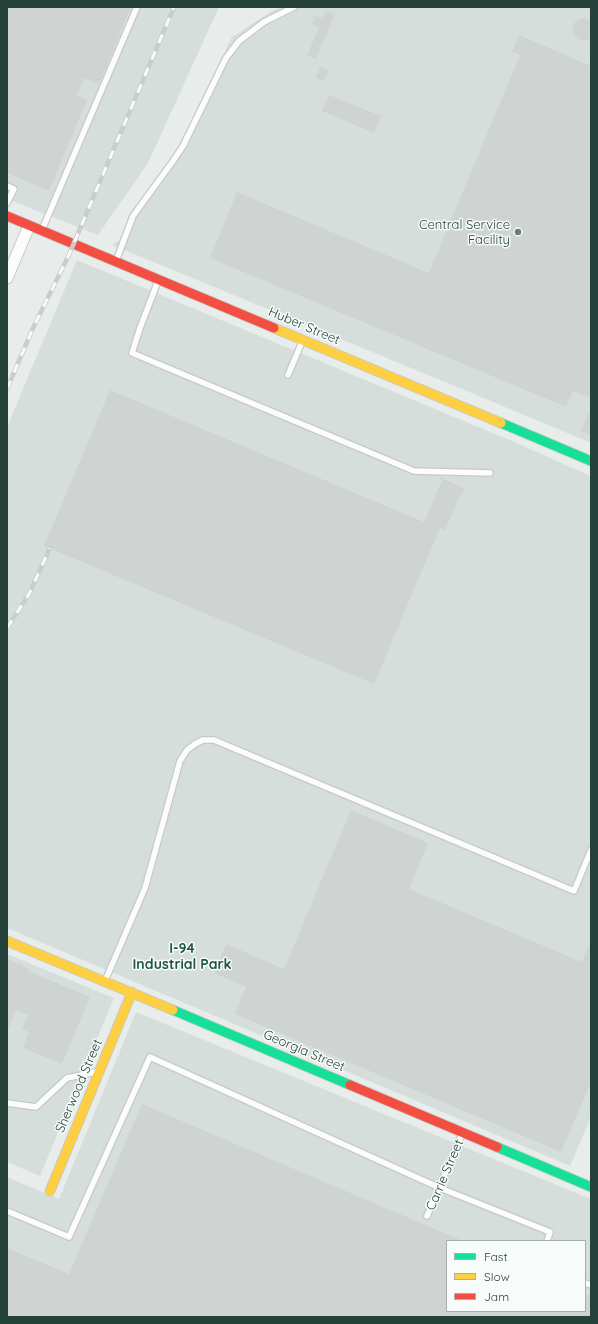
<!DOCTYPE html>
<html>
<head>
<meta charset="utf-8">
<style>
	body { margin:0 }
	#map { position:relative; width:598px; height:1324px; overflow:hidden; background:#e8edeb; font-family:Quicksand,sans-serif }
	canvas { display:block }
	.frame { position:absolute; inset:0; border:8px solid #24423a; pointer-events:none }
	.legend { position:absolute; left:446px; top:1240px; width:140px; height:72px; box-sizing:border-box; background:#f7fbf9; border:1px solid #a3b1ad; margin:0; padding:5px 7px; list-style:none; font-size:12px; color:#24423a }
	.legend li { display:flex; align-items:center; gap:8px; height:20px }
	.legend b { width:20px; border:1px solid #a3b1ad }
</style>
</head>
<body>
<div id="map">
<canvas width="598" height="1324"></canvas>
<div class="frame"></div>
<ul class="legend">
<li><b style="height:5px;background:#16e098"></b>Fast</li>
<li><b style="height:5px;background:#ffcf43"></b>Slow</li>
<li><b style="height:5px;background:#f24e42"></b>Jam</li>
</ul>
</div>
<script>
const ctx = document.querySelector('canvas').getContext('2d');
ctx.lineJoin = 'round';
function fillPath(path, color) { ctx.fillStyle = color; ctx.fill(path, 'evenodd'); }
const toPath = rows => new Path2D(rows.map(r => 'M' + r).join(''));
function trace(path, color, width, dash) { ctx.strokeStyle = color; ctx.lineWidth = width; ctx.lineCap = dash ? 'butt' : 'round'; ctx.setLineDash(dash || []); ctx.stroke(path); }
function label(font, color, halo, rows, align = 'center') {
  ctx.font = font + ' Quicksand,sans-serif'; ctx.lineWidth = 3; ctx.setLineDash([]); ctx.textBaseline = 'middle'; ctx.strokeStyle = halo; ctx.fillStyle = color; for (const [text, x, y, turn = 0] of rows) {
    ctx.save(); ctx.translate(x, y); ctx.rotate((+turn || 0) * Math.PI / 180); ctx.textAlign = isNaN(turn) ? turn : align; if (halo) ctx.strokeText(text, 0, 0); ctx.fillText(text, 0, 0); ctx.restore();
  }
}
fillPath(toPath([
	[7,7,219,7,148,163,98,235,7,199],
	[283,7,591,7,591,443,462,389,112,245,121,239,130,213,176,152,232,37,272,11],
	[77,260,512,441,591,476,591,1117,570,1166,7,928,7,427],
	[7,954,114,998,40,1176,7,1162],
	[136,1012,591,1199,591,1317,7,1317,7,1177,59,1199],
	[447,1241,585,1241,585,1311,447,1311]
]), '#d6dedb');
fillPath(toPath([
	[7,7,131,7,99,84,84,78,77,95,87,100,49,191,7,173],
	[326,10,335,14,316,59,307,55,319,28,312,24,315,16,322,19],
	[581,18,591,20,591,38,587,40,580,40,576,38,573,31,573,25,575,22],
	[519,35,591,66,591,398,573,391,566,407,210,258,237,192,429,273,520,55,512,52],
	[320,67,328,70,324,81,316,78],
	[329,95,381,116,374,133,322,111],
	[110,390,424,522,442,480,440,479,441,477,464,489,461,497,460,496,445,530,440,528,374,684,44,546],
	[591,407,591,435,581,431],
	[351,810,428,843,409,889,582,962,591,941,591,1082,561,1152,235,1014,246,987,214,973,226,944,284,969],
	[7,959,23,965,22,966,29,969,28,971,90,997,62,1064,23,1048,29,1032,22,1029,28,1015,16,1010,7,1032],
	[142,1104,463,1241,447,1241,447,1311,585,1311,585,1293,591,1296,591,1317,7,1317,7,1248,69,1274]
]), '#cfd4d2');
const lane = toPath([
	[7,186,14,189,7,203],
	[42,230,137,7],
	[116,261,133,216,173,161,183,146,226,58,239,41,264,22,294,7],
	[158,281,140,328,132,353,414,471,490,473],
	[288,375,302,342],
	[105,981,145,888,180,761,187,750,195,744,203,740,214,740,574,891,591,850],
	[7,1103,36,1107,67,1078,96,1072],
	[7,1211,69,1237,150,1057,440,1188,550,1232,547,1241],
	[427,1216,462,1134],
	[585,1283,591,1285]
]);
const street = toPath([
	[7,278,29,226]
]);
const fast = toPath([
	[501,423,591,461],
	[173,1010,350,1085],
	[497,1147,591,1187]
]);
const slow = toPath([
	[274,328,501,423],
	[7,941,173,1010],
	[50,1191,132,992]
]);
const jam = toPath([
	[7,216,274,328],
	[350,1085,497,1147]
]);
trace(lane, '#c5cac8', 8);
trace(street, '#c5cac8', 13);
trace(fast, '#c3cbc8', 11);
trace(slow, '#c3cbc8', 11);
trace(jam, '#c3cbc8', 11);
trace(lane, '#fcfcfc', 5.5);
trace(street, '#fcfcfc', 11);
trace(fast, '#16e098', 9);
trace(slow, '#ffcf43', 9);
trace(jam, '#f24e42', 9);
const rail = toPath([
	[7,389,33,328,68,257,174,7],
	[7,628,29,594,50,548]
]);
trace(rail, '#c9cdcc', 4.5);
trace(rail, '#f7fbf9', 3, [9]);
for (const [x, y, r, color] of [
	[518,232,4,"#697e78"]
]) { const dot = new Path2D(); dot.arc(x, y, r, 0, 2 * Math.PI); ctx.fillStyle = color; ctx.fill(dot); trace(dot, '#f7fbf9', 1.5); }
label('13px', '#24423a', '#f7fbf9', [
	["Central Service",510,225],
	["Facility",510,240]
], 'right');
label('13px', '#24423a', '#f7fbf9', [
	["Huber Street",304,326,23],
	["Georgia Street",304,1051,23],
	["Sherwood Street",79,1086,-67],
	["Carrie Street",445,1175,-67]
]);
label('bold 14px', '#1f5548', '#f7fbf9', [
	["I-94",182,949],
	["Industrial Park",182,965]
]);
</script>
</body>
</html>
